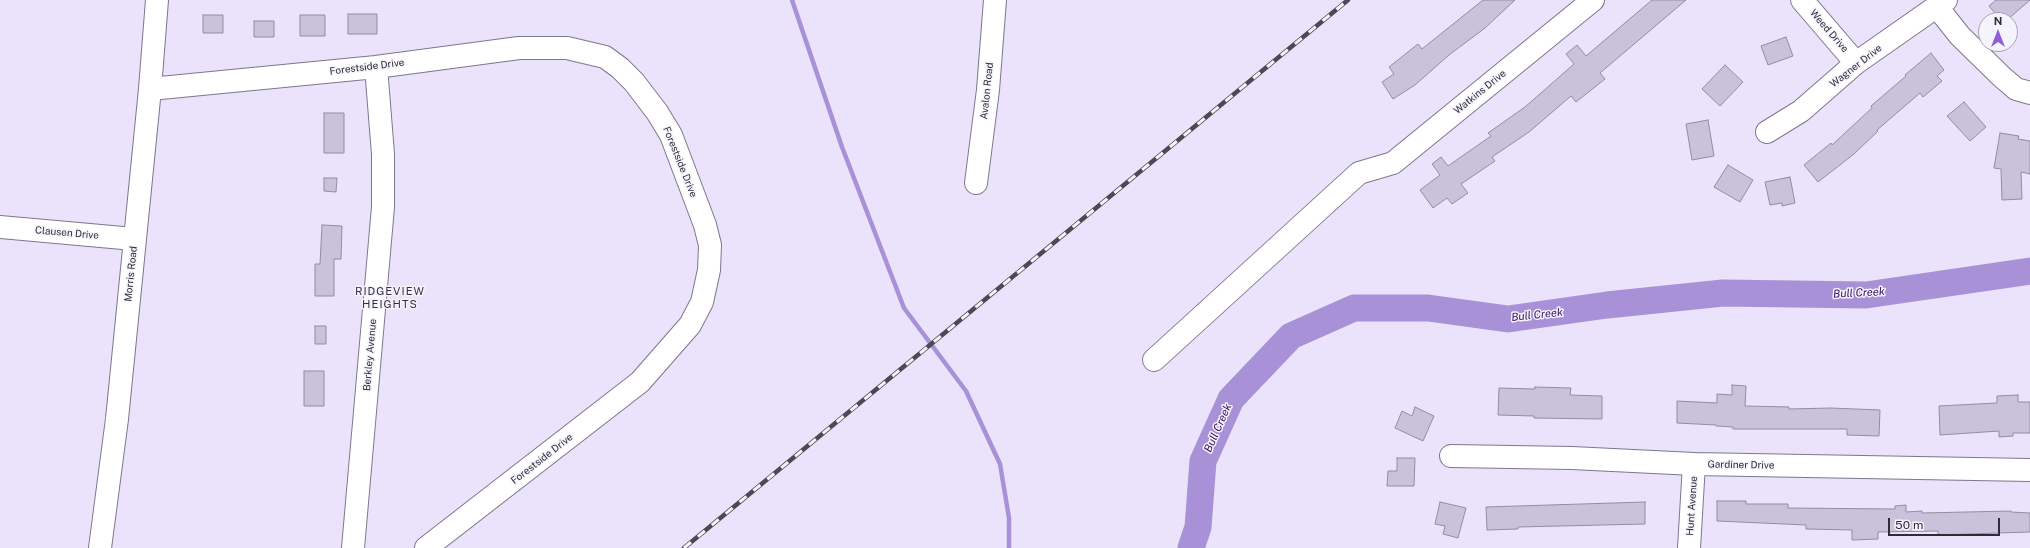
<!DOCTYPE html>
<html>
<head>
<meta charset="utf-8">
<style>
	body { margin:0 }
	#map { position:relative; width:2030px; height:548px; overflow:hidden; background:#eae3fb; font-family:"Public Sans",sans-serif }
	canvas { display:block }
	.north { position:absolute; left:1978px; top:12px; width:40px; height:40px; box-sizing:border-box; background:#f5f3fc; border:1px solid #a5a3ac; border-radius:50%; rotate:0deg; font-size:11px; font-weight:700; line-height:16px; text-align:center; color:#2e2c35 }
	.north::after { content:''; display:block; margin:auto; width:14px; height:18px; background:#8d5ed7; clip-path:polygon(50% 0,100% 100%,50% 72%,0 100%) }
	.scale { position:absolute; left:1888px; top:518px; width:112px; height:18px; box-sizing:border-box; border:2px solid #2e2c35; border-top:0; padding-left:5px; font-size:12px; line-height:14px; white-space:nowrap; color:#2e2c35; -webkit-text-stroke:3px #f5f3fc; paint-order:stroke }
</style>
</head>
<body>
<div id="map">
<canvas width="2030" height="548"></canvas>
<div class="north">N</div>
<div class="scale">50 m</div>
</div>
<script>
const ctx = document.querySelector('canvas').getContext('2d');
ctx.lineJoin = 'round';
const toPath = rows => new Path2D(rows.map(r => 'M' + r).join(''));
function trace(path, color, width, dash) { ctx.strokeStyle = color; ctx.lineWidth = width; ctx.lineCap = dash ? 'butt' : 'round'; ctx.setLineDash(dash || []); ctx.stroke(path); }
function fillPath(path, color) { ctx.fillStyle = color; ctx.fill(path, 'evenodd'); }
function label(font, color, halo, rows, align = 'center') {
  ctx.font = font + ' "Public Sans",sans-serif'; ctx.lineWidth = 3; ctx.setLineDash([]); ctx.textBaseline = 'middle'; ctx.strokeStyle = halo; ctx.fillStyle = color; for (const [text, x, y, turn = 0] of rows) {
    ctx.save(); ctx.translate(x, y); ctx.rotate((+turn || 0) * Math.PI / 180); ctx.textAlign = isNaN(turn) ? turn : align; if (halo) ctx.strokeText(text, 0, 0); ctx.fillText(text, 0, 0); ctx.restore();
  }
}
trace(toPath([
	[792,0,842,147,904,308,966,391,1000,464,1009,518,1009,548]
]), '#a891d7', 4.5);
trace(toPath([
	[1191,548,1198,527,1203,461,1231,399,1291,336,1354,308,1428,308,1508,319,1607,305,1723,293,1866,295,2030,271]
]), '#a891d7', 27);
const building = toPath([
	[1483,0,1515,0,1485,28,1449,55,1415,85,1393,99,1382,82,1394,74,1389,67,1418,44,1422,49,1483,0],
	[1652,0,1686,0,1600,73,1605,79,1576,102,1571,96,1529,132,1492,157,1495,161,1461,184,1468,193,1452,204,1447,198,1433,208,1420,190,1440,175,1432,164,1441,157,1448,166,1491,136,1488,133,1525,107,1574,64,1566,54,1577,45,1586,56,1652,0],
	[1996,0,2030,0,2007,20,2001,20,1989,6,1996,0],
	[348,14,377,14,377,34,348,34,348,14],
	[203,15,223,15,223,33,203,33,203,15],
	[300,15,325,15,325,36,300,36,300,15],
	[254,21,274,21,274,37,254,37,254,21],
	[1786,37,1793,56,1768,65,1761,46,1786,37],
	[1931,53,1944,70,1937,76,1942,81,1923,97,1920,93,1877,130,1878,131,1854,154,1818,182,1804,165,1831,143,1832,145,1872,108,1871,106,1906,76,1905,75,1931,53],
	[1725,65,1743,82,1720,106,1702,89,1725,65],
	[1964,102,1986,127,1970,141,1947,116,1964,102],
	[324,113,344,113,344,153,324,153,324,113],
	[1708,120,1714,156,1692,160,1686,124,1708,120],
	[2000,133,2019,136,2018,139,2030,141,2030,174,2021,172,2022,199,2002,200,2001,169,1994,168,2000,133],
	[1728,165,1753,180,1740,202,1714,187,1728,165],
	[1790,177,1795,203,1782,206,1782,203,1770,205,1765,182,1790,177],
	[324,178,337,178,336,192,324,191,324,178],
	[322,225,342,226,341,259,334,259,334,296,315,296,315,264,320,264,322,225],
	[315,326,326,326,326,344,315,344,315,326],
	[304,371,324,371,324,406,304,406,304,371],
	[1732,385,1746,386,1745,406,1789,407,1789,409,1831,408,1880,410,1879,436,1847,435,1847,429,1733,429,1733,427,1716,426,1716,425,1677,423,1677,401,1717,403,1717,394,1732,395,1732,385],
	[1535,387,1571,388,1570,395,1602,396,1602,419,1534,418,1534,416,1498,415,1499,388,1535,389,1535,387],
	[2018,395,2018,402,2030,402,2030,433,2013,433,2013,436,1999,437,1999,431,1940,435,1939,406,1997,403,1997,396,2018,395],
	[1415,407,1434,416,1423,441,1395,428,1402,411,1412,416,1415,407],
	[1397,458,1415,458,1414,486,1387,486,1388,471,1397,471,1397,458],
	[1717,501,1746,501,1746,504,1788,504,1788,508,1895,509,1895,506,1906,505,1906,512,1922,511,1922,513,2011,511,2011,512,2030,513,2030,532,1938,535,1938,531,1878,532,1878,539,1852,540,1852,530,1806,529,1806,525,1717,521,1717,501],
	[1440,502,1466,508,1458,538,1443,534,1445,526,1435,524,1440,502],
	[1645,502,1645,524,1518,527,1518,529,1487,530,1486,507,1645,502]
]);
fillPath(building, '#c9c2da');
trace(building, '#938ca3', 1);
const minor = toPath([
	[1802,0,1856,63],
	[1937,7,1960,36,2002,77,2016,89,2030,93],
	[150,89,376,67,519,48,567,48,605,57,620,68,634,82,657,112,671,135,705,225,710,245,709,270,702,302,690,325,640,382,426,548],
	[1767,132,1801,111,1856,63,1946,0],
	[976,183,988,90,995,0],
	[0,227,134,239],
	[1154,360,1359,173,1393,163,1593,0],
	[1451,456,1572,458,1694,464,2030,470],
	[100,548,117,419,150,89,157,0],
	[353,548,383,207,383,154,376,67],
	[1689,548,1694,464]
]);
trace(minor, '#7d778c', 24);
trace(minor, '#fff', 22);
const rail = toPath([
	[684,548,1348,0]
]);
trace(rail, '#4b4954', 4.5);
trace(rail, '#f5f3fc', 3, [9]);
label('10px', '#2e2c35', '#f5f3fc', [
	["Weed Drive",1829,31,49],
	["Wagner Drive",1856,66,-38],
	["Forestside Drive",367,67,-7],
	["Avalon Road",987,91,-84],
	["Watkins Drive",1480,92,-39],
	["Forestside Drive",680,162,68],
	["Clausen Drive",67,233,5],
	["Morris Road",131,274,-84],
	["Berkley Avenue",370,355,-85],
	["Forestside Drive",542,459,-38],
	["Gardiner Drive",1741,465,1],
	["Hunt Avenue",1692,506,-86]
]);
ctx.letterSpacing = '1px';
label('11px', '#342e41', '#f5f3fc', [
	["RIDGEVIEW",390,292],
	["HEIGHTS",390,305]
]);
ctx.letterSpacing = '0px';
label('italic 11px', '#340c60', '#f5f3fc', [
	["Bull Creek",1859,293,-3],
	["Bull Creek",1537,315,-6],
	["Bull Creek",1218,428,-66]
]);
</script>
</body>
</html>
